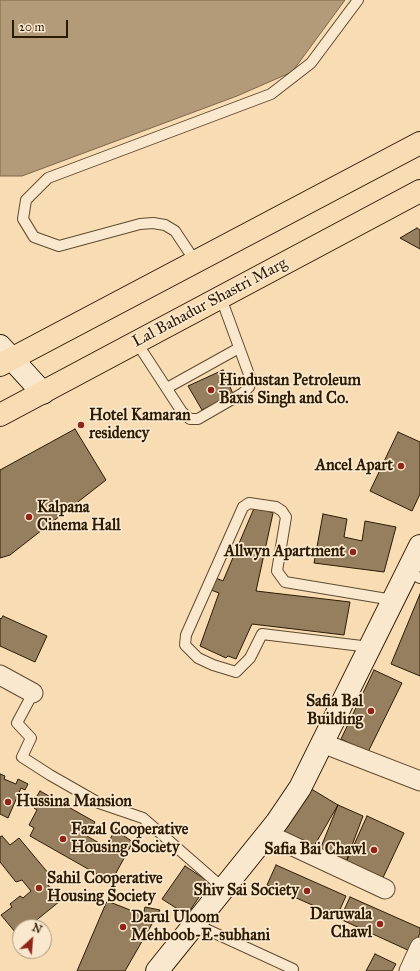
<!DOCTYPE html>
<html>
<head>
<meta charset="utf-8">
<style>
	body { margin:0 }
	#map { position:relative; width:420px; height:971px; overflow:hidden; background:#f8dcb4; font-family:"IM FELL Great Primer",serif }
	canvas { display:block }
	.north { position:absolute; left:12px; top:919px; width:40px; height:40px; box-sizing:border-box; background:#fae8ce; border:1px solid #a8967d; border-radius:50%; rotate:26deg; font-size:11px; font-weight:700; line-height:16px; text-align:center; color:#2c1b03 }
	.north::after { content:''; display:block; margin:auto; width:14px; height:18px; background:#8f2418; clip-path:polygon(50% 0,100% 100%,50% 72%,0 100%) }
	.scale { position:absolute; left:12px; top:20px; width:56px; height:18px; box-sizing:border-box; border:2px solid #2c1b03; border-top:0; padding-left:5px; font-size:12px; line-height:14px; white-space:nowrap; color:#2c1b03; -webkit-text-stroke:3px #fae8ce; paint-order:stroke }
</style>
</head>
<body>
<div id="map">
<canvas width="420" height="971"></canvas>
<div class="north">N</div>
<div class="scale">20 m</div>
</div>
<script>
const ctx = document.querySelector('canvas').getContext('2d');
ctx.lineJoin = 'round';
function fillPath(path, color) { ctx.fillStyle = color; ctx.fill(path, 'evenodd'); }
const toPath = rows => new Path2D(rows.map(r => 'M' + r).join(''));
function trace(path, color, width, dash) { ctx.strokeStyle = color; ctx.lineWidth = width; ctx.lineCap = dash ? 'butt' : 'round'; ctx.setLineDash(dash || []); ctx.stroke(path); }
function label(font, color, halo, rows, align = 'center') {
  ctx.font = font + ' "IM FELL Great Primer",serif'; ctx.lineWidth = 3.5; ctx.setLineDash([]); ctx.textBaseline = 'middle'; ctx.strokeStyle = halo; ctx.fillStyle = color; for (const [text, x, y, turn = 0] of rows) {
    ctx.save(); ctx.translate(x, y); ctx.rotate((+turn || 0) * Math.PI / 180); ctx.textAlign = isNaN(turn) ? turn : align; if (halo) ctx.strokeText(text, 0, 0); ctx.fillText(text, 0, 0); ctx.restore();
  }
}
const water = toPath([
	[0,0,345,0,292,72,237,96,22,176,0,176,0,0]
]);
fillPath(water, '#b39a78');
trace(water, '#7d6749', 1);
const building = toPath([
	[417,228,420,230,420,249,400,238,417,228],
	[223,370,233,394,202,410,188,386,223,370],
	[75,429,106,480,10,555,0,558,0,470,75,429],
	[398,432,420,442,420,494,412,511,370,491,398,432],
	[255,506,273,513,256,591,350,602,344,635,252,624,236,659,228,656,226,658,200,646,219,593,211,590,216,578,223,581,255,506],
	[323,514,347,519,344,537,362,541,365,521,396,527,384,572,314,563,323,514],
	[420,594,420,676,391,664,420,594],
	[3,616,47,636,35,662,0,646,0,618,1,619,3,616],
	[374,670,402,683,368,752,341,739,374,670],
	[0,774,5,776,4,779,16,784,18,779,28,784,25,790,21,788,8,818,0,814,0,774],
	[308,787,338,805,310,853,280,838,308,787],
	[40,791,95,822,87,836,106,847,116,828,125,833,124,836,133,842,111,882,30,836,34,828,29,825,37,810,34,808,37,803,34,801,40,791],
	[338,805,363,816,344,867,317,857,338,805],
	[367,816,404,833,380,884,344,867,367,816],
	[2,836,10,845,19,838,54,880,48,885,60,901,28,927,20,927,20,938,1,915,12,907,10,904,20,896,23,898,31,891,22,880,16,882,0,862,0,837,2,836],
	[276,865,346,896,337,916,267,885,276,865],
	[185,866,209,882,187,915,162,899,185,866],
	[350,897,420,928,420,933,412,952,340,919,350,897],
	[107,901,143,915,145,907,160,910,125,971,77,971,107,901],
	[375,954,396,964,392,971,366,971,375,954]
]);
fillPath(building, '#967f5f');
trace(building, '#2c1b03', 1);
const lane = toPath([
	[195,261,175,231,165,225,153,223,140,224,59,246,34,237,23,219,26,200,48,178,271,94,311,63,358,0],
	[137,343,182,412,190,419,198,419,243,393,249,387,251,380,221,298],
	[167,388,239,348],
	[407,572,420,578],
	[370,647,262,634,250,658,236,672,213,665,198,658,185,645,186,635,243,507,249,503,276,507,282,511,286,517,277,571,285,582,393,600],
	[33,693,17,723,31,738,22,757,50,775,99,803,143,818,223,888],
	[195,924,293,969]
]);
const street = toPath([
	[0,675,33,693],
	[322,743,420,781],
	[267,834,385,889],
	[409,971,420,947]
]);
const secondary = toPath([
	[0,346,43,393],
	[157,971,277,822,300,788,420,546]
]);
const primary = toPath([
	[0,365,420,143],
	[0,415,420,191]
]);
trace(lane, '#5f4b2f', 12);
trace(street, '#5f4b2f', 21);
trace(secondary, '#2c1b03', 24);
trace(primary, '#2c1b03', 24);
trace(lane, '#fae8ce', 10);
trace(street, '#fae8ce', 19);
trace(secondary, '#fae8ce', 22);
trace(primary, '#f8dcb4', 22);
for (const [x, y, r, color] of [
	[211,390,4,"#8f2418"],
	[81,425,4,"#8f2418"],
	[401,466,4,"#8f2418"],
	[29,517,4,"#8f2418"],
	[353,552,4,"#8f2418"],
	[371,711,4,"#8f2418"],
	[8,802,4,"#8f2418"],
	[63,839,4,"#8f2418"],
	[374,850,4,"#8f2418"],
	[39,888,4,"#8f2418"],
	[307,891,4,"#8f2418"],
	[380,924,4,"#8f2418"],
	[123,927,4,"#8f2418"]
]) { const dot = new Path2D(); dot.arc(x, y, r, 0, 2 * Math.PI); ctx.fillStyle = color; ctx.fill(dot); trace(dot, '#fae8ce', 1.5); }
label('16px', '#2c1b03', '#fae8ce', [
	["Lal Bahadur Shastri Marg",210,303,-28]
]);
label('bold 16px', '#2c1b03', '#fae8ce', [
	["Hindustan Petroleum",219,381],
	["Baxis Singh and Co.",219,399],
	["Hotel Kamaran",89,416],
	["residency",89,434],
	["Ancel Apart",393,466,"right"],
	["Kalpana",37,508],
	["Cinema Hall",37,526],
	["Allwyn Apartment",345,552,"right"],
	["Safia Bal",363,702,"right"],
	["Building",363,720,"right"],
	["Hussina Mansion",16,802],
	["Fazal Cooperative",71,830],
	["Housing Society",71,848],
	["Safia Bai Chawl",366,850,"right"],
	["Sahil Cooperative",47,879],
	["Housing Society",47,897],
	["Shiv Sai Society",299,891,"right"],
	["Daruwala",372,915,"right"],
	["Chawl",372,933,"right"],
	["Darul Uloom",131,918],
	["Mehboob-E-subhani",131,936]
], 'left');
</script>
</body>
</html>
